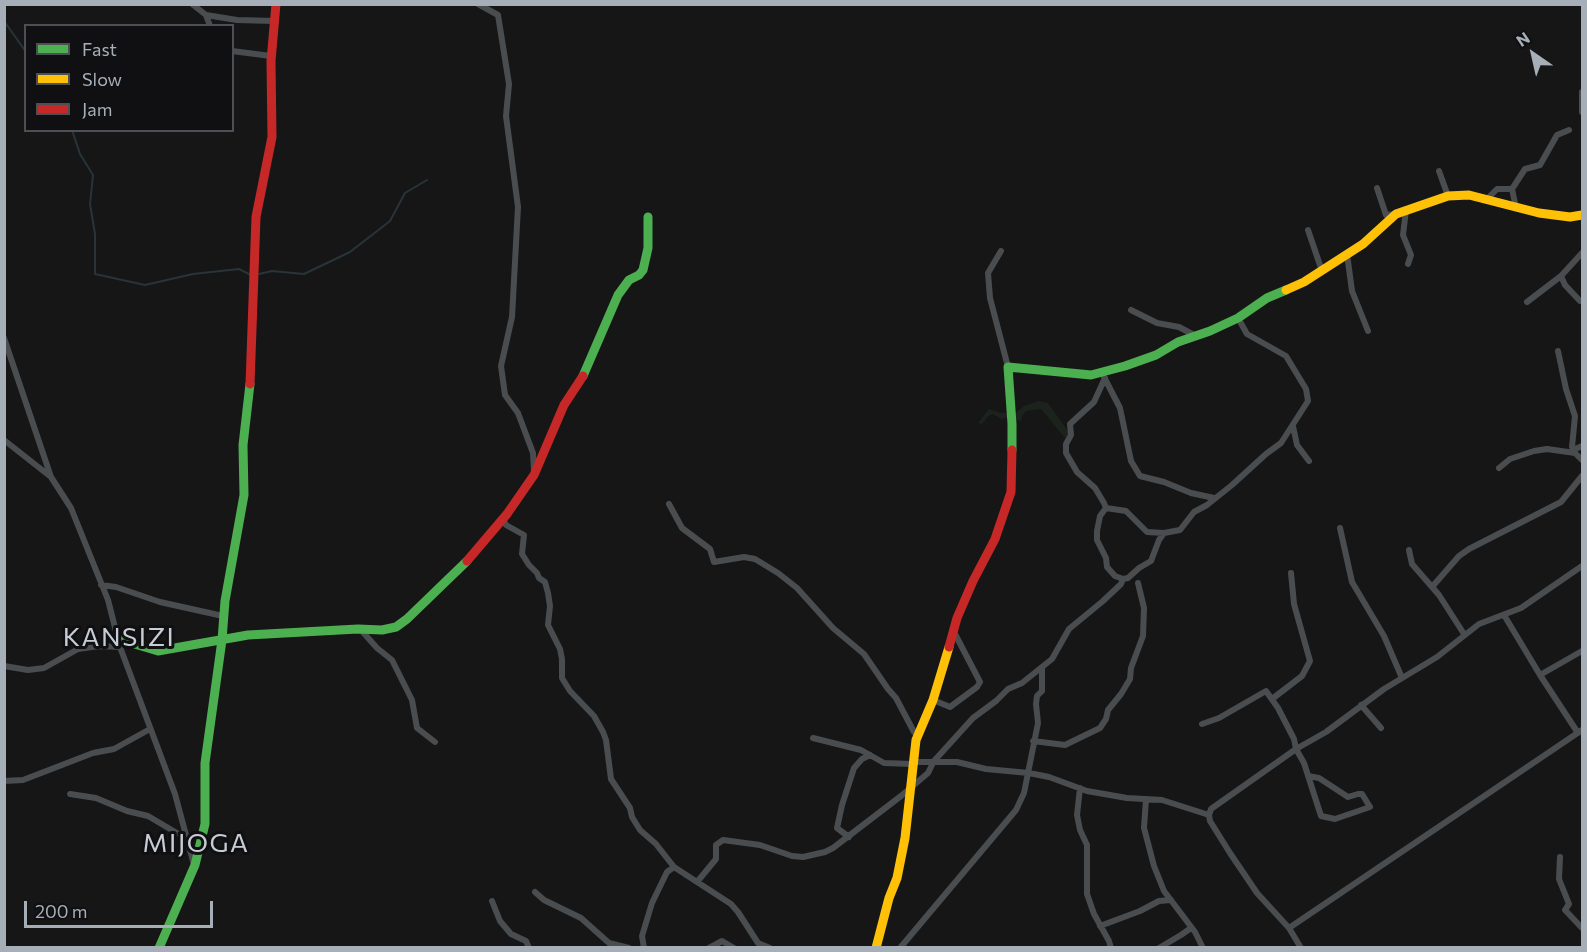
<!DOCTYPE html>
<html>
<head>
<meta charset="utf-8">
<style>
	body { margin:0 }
	#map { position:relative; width:1587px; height:952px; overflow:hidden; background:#161616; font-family:Commissioner,sans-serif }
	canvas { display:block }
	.frame { position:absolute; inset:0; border:6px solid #a6afb8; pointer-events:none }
	.legend { position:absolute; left:24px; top:24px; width:210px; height:108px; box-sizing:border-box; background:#101012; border:2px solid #4c5054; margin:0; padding:8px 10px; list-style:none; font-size:18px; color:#a6afb8 }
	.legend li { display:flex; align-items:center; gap:12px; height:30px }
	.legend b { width:30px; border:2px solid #4c5054 }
	.north { position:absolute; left:1503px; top:24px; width:60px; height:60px; -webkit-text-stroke:4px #101012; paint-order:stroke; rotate:326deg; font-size:16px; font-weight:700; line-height:24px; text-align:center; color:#a6afb8 }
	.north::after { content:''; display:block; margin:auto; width:21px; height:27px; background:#a6afb8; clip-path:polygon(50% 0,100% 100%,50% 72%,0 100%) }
	.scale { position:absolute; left:24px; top:901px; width:189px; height:27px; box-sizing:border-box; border:3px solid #a6afb8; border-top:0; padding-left:8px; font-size:18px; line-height:21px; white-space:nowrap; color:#a6afb8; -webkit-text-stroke:4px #101012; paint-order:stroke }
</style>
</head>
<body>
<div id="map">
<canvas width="1587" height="952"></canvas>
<div class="frame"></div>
<ul class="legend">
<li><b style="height:8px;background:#4caf50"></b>Fast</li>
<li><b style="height:8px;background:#ffc107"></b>Slow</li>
<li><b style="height:8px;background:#c62828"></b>Jam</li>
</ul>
<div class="north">N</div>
<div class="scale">200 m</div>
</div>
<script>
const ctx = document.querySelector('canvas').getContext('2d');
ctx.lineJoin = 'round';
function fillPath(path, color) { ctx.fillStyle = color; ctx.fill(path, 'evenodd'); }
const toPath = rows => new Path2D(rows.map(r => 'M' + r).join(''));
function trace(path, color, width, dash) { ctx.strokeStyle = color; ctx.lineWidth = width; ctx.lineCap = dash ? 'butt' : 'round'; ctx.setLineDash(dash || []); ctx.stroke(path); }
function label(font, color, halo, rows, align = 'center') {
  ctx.font = font + ' Commissioner,sans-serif'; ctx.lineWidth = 6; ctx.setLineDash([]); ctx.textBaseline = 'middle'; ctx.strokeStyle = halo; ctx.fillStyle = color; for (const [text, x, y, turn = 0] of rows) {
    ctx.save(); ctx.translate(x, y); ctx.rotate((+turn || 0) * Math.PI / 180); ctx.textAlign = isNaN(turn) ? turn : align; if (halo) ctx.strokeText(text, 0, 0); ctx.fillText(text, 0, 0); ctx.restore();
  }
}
fillPath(toPath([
	[1039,401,1048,403,1071,435,1064,437,1041,409,1026,411,1022,416,1021,421,1009,417,1002,419,993,414,988,416,982,424,978,423,989,409,1000,413,1016,413,1024,406]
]), '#1c231c');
trace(toPath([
	[4,21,26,52],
	[72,130,80,154,93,175,90,204,95,234,95,274,145,285,193,274,239,269,251,275],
	[259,274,272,271,304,274,350,252,390,221,405,193,427,180]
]), '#283439', 2);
trace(toPath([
	[192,4,206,15,210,26],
	[478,4,498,15,509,84,506,116,518,207,512,317,501,366,505,395,518,413,533,453,534,471],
	[206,15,237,20,274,21],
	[232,51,271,56],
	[1582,92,1582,112],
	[1439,171,1448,196],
	[1377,188,1386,215,1396,214],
	[1487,199,1497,189,1512,189],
	[1516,208,1512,189,1525,169,1540,165,1557,135,1569,130],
	[1406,210,1403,235,1411,255,1408,264],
	[1308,230,1322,271],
	[1001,251,988,273,990,298,1008,367],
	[1347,254,1352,291,1368,331],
	[1580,301,1565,285,1561,276,1582,253],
	[1527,302,1561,276],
	[1131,310,1157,323,1179,327,1194,335],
	[4,338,51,477,71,508,108,600,120,647,175,794,194,865],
	[1558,351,1566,389,1575,416,1572,447,1575,453,1582,460],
	[1104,377,1120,408,1131,461,1140,476,1164,482,1191,493,1214,498],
	[1105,378,1094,402,1070,424,1071,435,1066,444,1066,453,1077,472,1095,488,1104,503,1106,508,1100,516,1097,531,1097,540,1106,558,1107,567,1115,576,1123,579],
	[1293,426,1297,445,1309,461],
	[4,440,51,477],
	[1573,450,1582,446],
	[1499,468,1510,459,1534,451,1547,449,1575,453],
	[669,504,682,528,710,549,714,562,744,557,755,559,778,573,797,588,833,628,864,654,888,689,896,698,914,732,918,736],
	[1106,508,1126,511,1147,532,1164,533],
	[503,519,506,525,524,535,522,554,529,565,537,573,539,578,545,582,548,593,550,606,548,625,560,649,562,659,562,678,570,691,594,716,603,732,606,740,611,779,630,808,632,817,640,830,656,844,674,867,731,904,738,912,758,943,770,948],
	[1340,528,1352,582,1384,636,1402,678],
	[1409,550,1412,564,1439,595,1464,634],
	[101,585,116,587,160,602,223,616],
	[1432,587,1459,556,1469,549,1561,502,1582,476],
	[1504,615,1540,675],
	[361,630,377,648,392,660,412,700,417,728,435,742],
	[4,666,28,670,44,668,78,649,99,646,120,647],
	[1272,699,1302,676,1310,661,1294,604,1291,573],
	[933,700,950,707,977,687,980,682,953,630],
	[1361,705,1381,728],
	[1202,724,1219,718,1266,691,1278,708,1294,739,1296,749,1304,763,1321,816,1335,819,1370,807,1362,794,1358,794,1348,797,1319,778,1308,776],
	[1578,733,1540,675,1582,651],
	[813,738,861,750,884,763,912,764],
	[1033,741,1065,745,1100,728,1106,719,1108,710,1121,694,1130,679,1131,668,1143,636,1144,608,1138,583],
	[913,762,957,762,986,769,1029,773,1049,777,1087,791,1127,798,1162,800,1209,815],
	[4,781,23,780,93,753,114,749,150,729],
	[1080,788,1077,815,1080,830,1087,845,1087,894,1094,914,1109,941,1111,948],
	[70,794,96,798,127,811,148,816,187,839],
	[1146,799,1144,828,1154,866,1164,891,1195,932,1203,948],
	[849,837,837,828,842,805,854,768,862,759,870,755],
	[1560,857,1559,879,1569,904,1565,910,1582,928],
	[697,882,716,859,716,845,723,840,760,845,792,856,803,857,825,852,833,848,901,796,928,773,934,761,973,718,996,701,1008,689,1022,683,1042,667],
	[535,892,544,900,581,918,609,943,629,948],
	[492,901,500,921,511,934,526,941,529,948],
	[1100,926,1140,911,1159,901,1171,900],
	[1289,928,1582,730],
	[644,948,642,936,652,903,667,872,674,867],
	[709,948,722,941,734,948],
	[900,948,1016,810,1024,793,1038,723,1036,704,1037,696,1042,691,1042,667,1052,659,1069,629,1103,601,1121,584,1123,579,1128,578,1139,568,1151,561,1159,540,1164,533,1180,530,1194,512,1207,505,1232,485,1266,454,1281,443,1308,401,1306,389,1286,356,1247,334,1238,318],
	[1159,948,1181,935,1191,928],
	[1301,948,1289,928,1257,893,1230,853,1210,821,1209,815,1211,809,1296,749,1326,732,1384,689,1437,657,1479,624,1521,608,1582,566]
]), '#4a4d4f', 6);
trace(toPath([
	[583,376,618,295,629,280,639,275,643,270,648,248,648,217],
	[1012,450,1012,424,1008,367,1091,375,1125,366,1156,355,1178,342,1210,331,1238,318,1267,298,1286,290],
	[118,639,158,651,248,635,358,629,382,630,396,627,407,619,467,561],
	[159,948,195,865,205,824,205,763,222,640,225,601,244,495,243,445,250,384]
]), '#4caf50', 9);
trace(toPath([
	[1286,290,1304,282,1363,244,1396,214,1448,196,1469,195,1539,213,1570,217,1582,215],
	[876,948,889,898,897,878,905,838,916,740,933,700,949,647]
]), '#ffc107', 9);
trace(toPath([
	[250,384,256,217,272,137,271,61,276,4],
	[467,561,507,514,534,475,564,405,583,376],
	[949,647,957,618,973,581,995,539,1011,492,1012,450]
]), '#c62828', 9);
ctx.letterSpacing = '1.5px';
label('26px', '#c7cdd4', '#101012', [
	["KANSIZI",119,637],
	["MIJOGA",196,843]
]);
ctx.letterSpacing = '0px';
</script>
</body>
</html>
